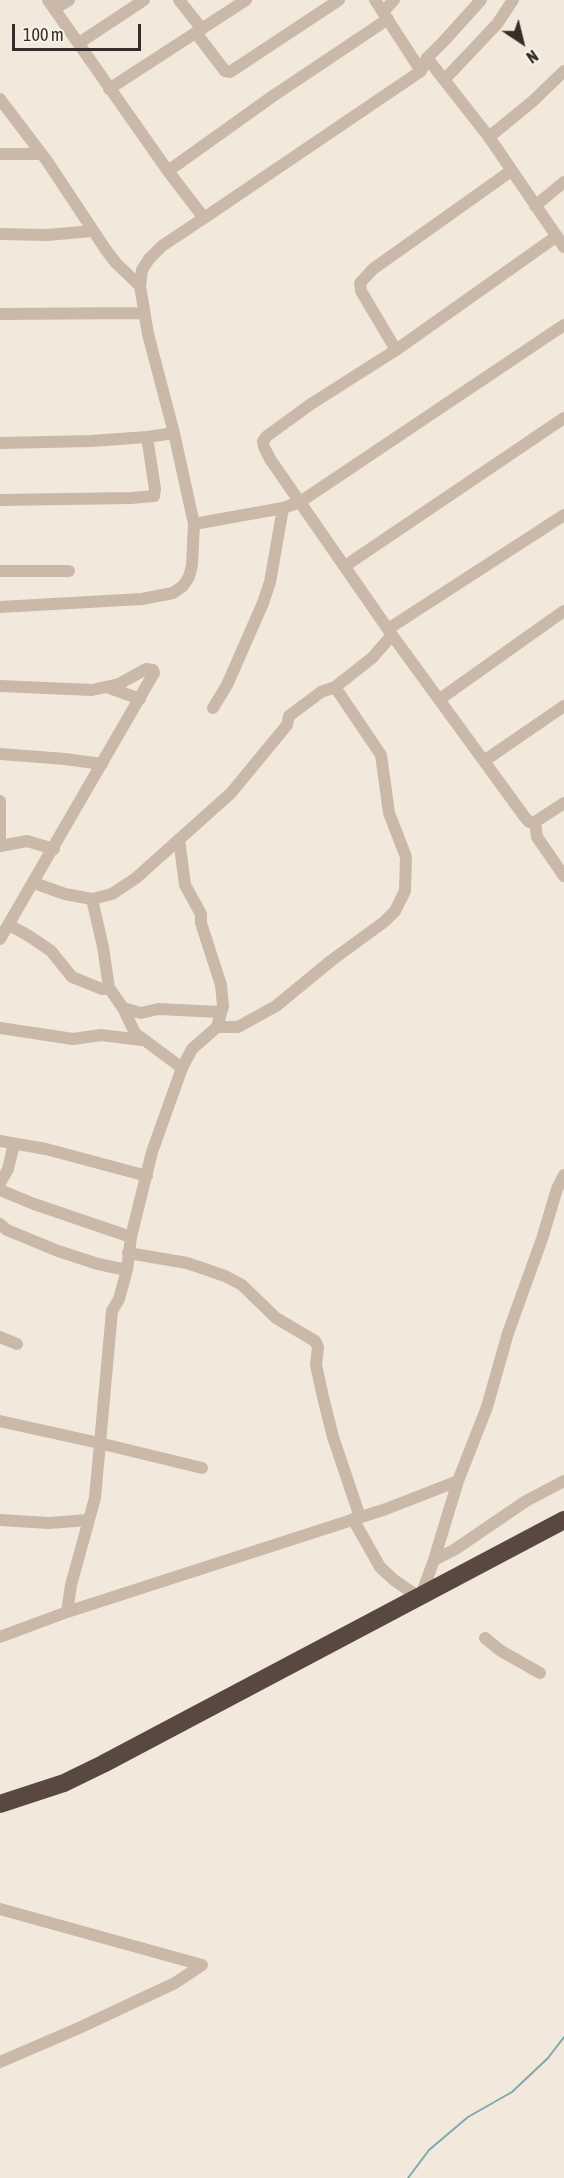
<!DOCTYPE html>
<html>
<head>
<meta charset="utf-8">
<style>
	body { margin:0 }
	#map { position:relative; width:564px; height:2178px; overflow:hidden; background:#f2e9dc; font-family:"Asap Condensed",sans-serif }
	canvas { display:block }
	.north { position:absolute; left:492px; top:12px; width:60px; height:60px; -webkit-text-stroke:4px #f9f2e8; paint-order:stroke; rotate:145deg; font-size:16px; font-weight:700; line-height:24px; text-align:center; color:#372d28 }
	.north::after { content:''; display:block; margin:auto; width:21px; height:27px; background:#372d28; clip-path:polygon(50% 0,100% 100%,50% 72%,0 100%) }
	.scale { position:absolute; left:12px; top:24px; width:129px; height:27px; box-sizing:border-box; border:3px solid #372d28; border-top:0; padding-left:8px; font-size:18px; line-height:21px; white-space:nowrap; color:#372d28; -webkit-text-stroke:4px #f9f2e8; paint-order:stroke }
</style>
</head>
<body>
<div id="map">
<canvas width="564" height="2178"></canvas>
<div class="north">N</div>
<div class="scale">100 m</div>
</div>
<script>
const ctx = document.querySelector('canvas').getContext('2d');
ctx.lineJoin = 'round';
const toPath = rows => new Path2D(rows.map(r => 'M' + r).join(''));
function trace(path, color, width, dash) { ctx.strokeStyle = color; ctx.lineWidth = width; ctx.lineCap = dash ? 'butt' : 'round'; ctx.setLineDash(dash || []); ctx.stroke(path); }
trace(toPath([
	[408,2178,429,2150,468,2117,512,2092,548,2058,564,2037]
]), '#7baaaf', 2);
trace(toPath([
	[48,0,168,171,204,218,421,71,427,58,444,41,481,0],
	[179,0,202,29],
	[375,0,421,71],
	[54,9,69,0],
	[383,12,394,0],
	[196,33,225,71,230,72,339,0],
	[79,43,144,0],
	[427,58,489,137,564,247],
	[445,79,497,24,513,0],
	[109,89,246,0],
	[0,99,47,161,106,250,116,263,140,286],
	[489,137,533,101,564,71],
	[0,154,42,154],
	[168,171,273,96,388,19],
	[535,206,564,182],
	[0,234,47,235,92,231],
	[557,236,396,350,311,404,267,436,263,441,264,447,270,459,392,635,524,816,529,822,535,822,564,803],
	[0,314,143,313],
	[396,350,361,291,360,283,373,269,511,171],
	[0,443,91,441,147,437,174,433],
	[0,500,131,498,154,496,155,489,147,437],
	[194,524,283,508,300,502,564,325],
	[345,566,564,418],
	[0,571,69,571],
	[0,607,142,599,173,593,183,586,189,577,192,565,194,524,174,433,148,334,140,286,142,270,149,259,162,246,204,218],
	[388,629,564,515],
	[0,686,92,690,119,684,146,669,153,670,154,673,0,939],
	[107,687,140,699],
	[335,687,372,658,392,635],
	[440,699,564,611],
	[213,708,227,685,263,603,270,582,283,508],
	[0,754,65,759,102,764],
	[484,761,564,706],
	[0,801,0,846,27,841,54,849],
	[535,822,537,837,564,876],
	[179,839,185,885,201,914,201,923,221,985,223,1006,217,1027],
	[34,883,65,894,92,899,112,894,136,878,231,793,287,725,289,716,321,692,335,687,381,755,389,813,406,857,405,891,395,911,384,922,332,960,276,1006,238,1027,217,1027,192,1049,182,1068,152,1152,131,1237,127,1270,119,1299,112,1311,95,1498,71,1585,67,1612],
	[92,899,103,947,109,988,123,1008,135,1033,182,1068],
	[9,925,29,936,51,951,72,977,102,989,109,988],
	[123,1008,141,1013,158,1009,220,1012],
	[0,1028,73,1039,101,1035,142,1040],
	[0,1141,46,1149,147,1176],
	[0,1183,8,1169,14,1144],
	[0,1190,34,1204,131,1237],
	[0,1224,7,1230,58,1251,98,1264,127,1270],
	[128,1253,187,1263,225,1276,242,1285,276,1318,315,1341,318,1347,316,1365,323,1397,333,1437,360,1517],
	[0,1337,17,1344],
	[0,1421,99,1443,202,1468],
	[353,1519,380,1567,394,1580,420,1598,434,1560,458,1481,487,1407,508,1333,542,1239,557,1189,564,1175],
	[0,1520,49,1523,88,1520],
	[434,1560,454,1550,526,1501,564,1481],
	[0,1637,67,1612,386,1509,458,1481],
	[485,1638,501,1651,540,1673],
	[0,1909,202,1965],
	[0,2062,79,2028,175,1983,202,1965]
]), '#cab9a8', 12);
trace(toPath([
	[0,1804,64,1783,103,1764,564,1520]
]), '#58483f', 18);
</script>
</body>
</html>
